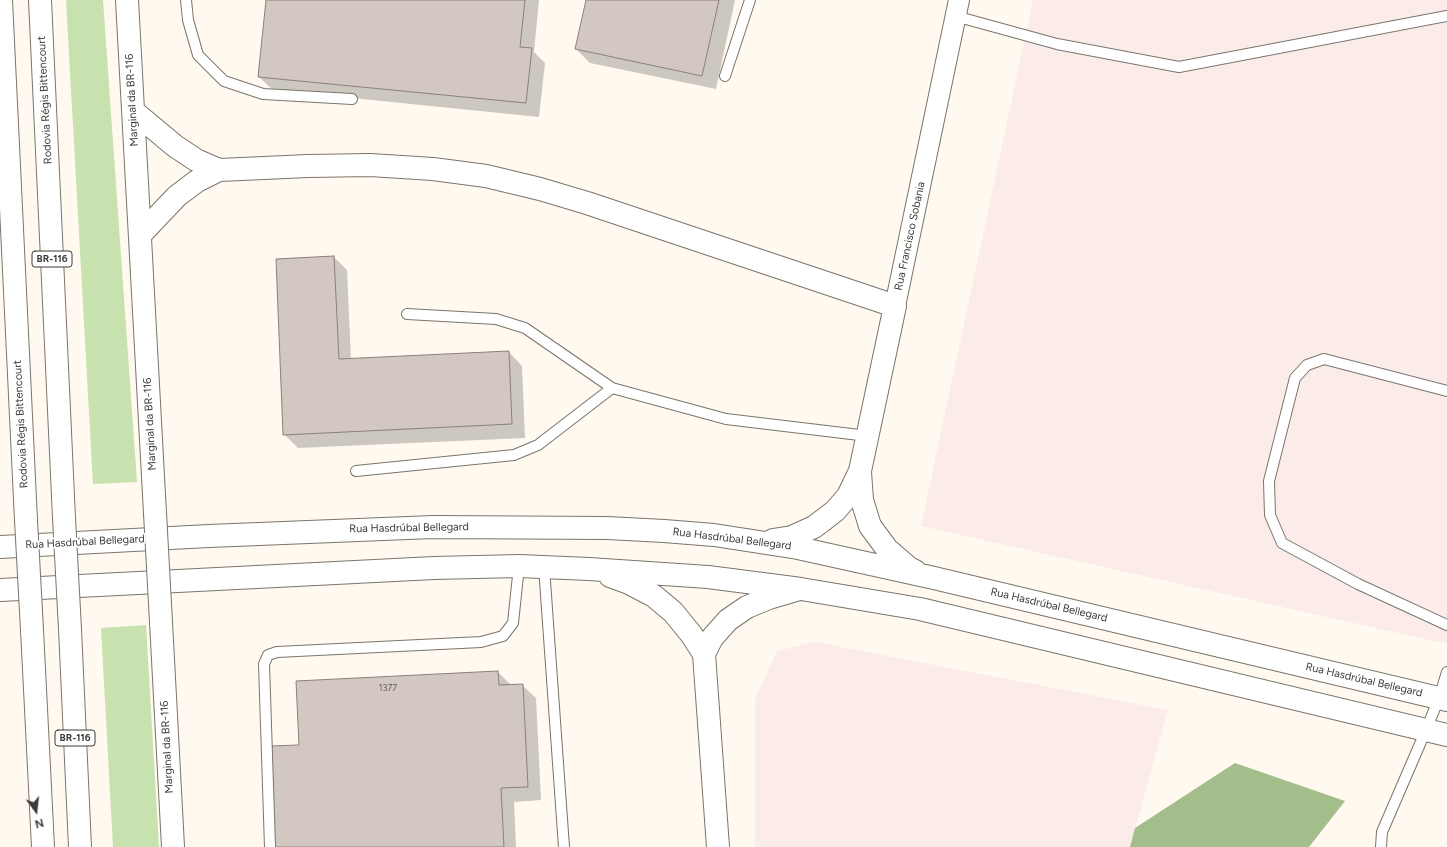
<!DOCTYPE html>
<html>
<head>
<meta charset="utf-8">
<style>
	body { margin:0 }
	#map { position:relative; width:1447px; height:847px; overflow:hidden; background:#fff9ef; font-family:Figtree,sans-serif }
	canvas { display:block }
	.north { position:absolute; left:16px; top:791px; width:40px; height:40px; -webkit-text-stroke:3px #fff; paint-order:stroke; rotate:165deg; font-size:11px; font-weight:700; line-height:16px; text-align:center; color:#3d3b37 }
	.north::after { content:''; display:block; margin:auto; width:14px; height:18px; background:#3d3b37; clip-path:polygon(50% 0,100% 100%,50% 72%,0 100%) }
</style>
</head>
<body>
<div id="map">
<canvas width="1447" height="847"></canvas>
<div class="north">N</div>
</div>
<script>
const ctx = document.querySelector('canvas').getContext('2d');
ctx.lineJoin = 'round';
function fillPath(path, color) { ctx.fillStyle = color; ctx.fill(path, 'evenodd'); }
const toPath = rows => new Path2D(rows.map(r => 'M' + r).join(''));
function trace(path, color, width, dash) { ctx.strokeStyle = color; ctx.lineWidth = width; ctx.lineCap = dash ? 'butt' : 'round'; ctx.setLineDash(dash || []); ctx.stroke(path); }
function label(font, color, halo, rows, align = 'center') {
  ctx.font = font + ' Figtree,sans-serif'; ctx.lineWidth = 3.5; ctx.setLineDash([]); ctx.textBaseline = 'middle'; ctx.strokeStyle = halo; ctx.fillStyle = color; for (const [text, x, y, turn = 0] of rows) {
    ctx.save(); ctx.translate(x, y); ctx.rotate((+turn || 0) * Math.PI / 180); ctx.textAlign = isNaN(turn) ? turn : align; if (halo) ctx.strokeText(text, 0, 0); ctx.fillText(text, 0, 0); ctx.restore();
  }
}
fillPath(toPath([
	[1033,0,1447,0,1447,644,921,526],
	[815,642,1168,710,1130,847,755,847,755,698,777,651]
]), '#fcece9');
fillPath(toPath([
	[66,0,103,0,137,482,93,484],
	[146,625,159,847,113,847,101,628]
]), '#c7e2af');
fillPath(toPath([
	[1235,763,1345,801,1309,847,1130,847,1135,828]
]), '#a3be8b');
fillPath(toPath([
	[267,0,539,0,534,52,545,63,539,117,273,90,259,77],
	[587,0,735,0,716,89,590,63,576,49],
	[334,257,347,270,351,360,509,352,522,366,525,438,298,448,284,434],
	[498,672,511,685,522,685,536,698,541,800,514,802,516,847,275,847,300,746,297,682]
]), '#0003');
const building = toPath([
	[266,0,525,0,520,47,532,48,526,103,258,77,266,0],
	[586,0,719,0,702,76,575,49,586,0],
	[334,256,339,359,509,351,512,424,283,435,276,259,334,256],
	[498,671,499,685,523,684,528,787,501,788,504,847,274,847,269,746,299,745,296,681,498,671]
]);
fillPath(building, '#d2c8c1');
trace(building, '#8a807a', 1);
const lane = toPath([
	[186,0,188,20,198,55,224,81,263,94,352,99],
	[955,16,1057,44,1179,67,1447,16],
	[725,76,750,0],
	[407,314,496,319,525,328,612,388,726,419,868,436],
	[1447,391,1324,359,1307,365,1295,378,1269,481,1270,515,1282,543,1358,584,1447,625],
	[356,471,514,455,538,445,612,388],
	[544,567,564,847],
	[270,847,264,664,268,655,277,652,481,642,503,636,513,623,519,566],
	[1381,847,1382,832,1426,730,1439,698,1447,672]
]);
const street = toPath([
	[895,306,959,0]
]);
const secondary = toPath([
	[127,0,155,513],
	[133,111,175,146,196,160,219,170],
	[140,235,177,196,197,181,219,170,308,166,370,165,433,169,486,176,540,189,587,203,895,306,860,471,848,496,835,511,814,527,792,537,773,540],
	[860,472,862,500,870,526,887,549,909,568,915,571],
	[0,547,209,536,433,527,607,528,664,531,714,535,798,548,934,578,1447,700],
	[610,576,629,583,654,596,673,612,691,634,704,654,718,847],
	[0,590,434,568,519,566,589,569,708,577,801,589,920,609,1447,735],
	[161,622,173,847],
	[704,654,712,638,728,620,747,607,769,598,796,590]
]);
const highway = toPath([
	[1,0,26,520],
	[40,0,64,518],
	[70,629,80,847],
	[32,630,43,847]
]);
trace(lane, '#7a756c', 12);
trace(street, '#7a756c', 22);
trace(secondary, '#7a756c', 24);
trace(highway, '#7a756c', 24);
trace(lane, '#fff', 10);
trace(street, '#fff', 20);
trace(secondary, '#fff', 22);
trace(highway, '#fff', 22);
const secondaryBridge = toPath([
	[155,513,161,622]
]);
const highwayBridge = toPath([
	[64,518,70,629],
	[26,520,32,630]
]);
trace(secondaryBridge, '#7a756c', 24, []);
trace(highwayBridge, '#7a756c', 24, []);
trace(secondaryBridge, '#fff', 22);
trace(highwayBridge, '#fff', 22);
label('9px', '#625e5a', null, [
	["1377",388,688]
]);
for (const [x, y, w] of [
	[52,259,40],
	[75,738,40]
]) { const box = new Path2D(); box.roundRect(x - w / 2, y - 8, w, 16, 3); ctx.fillStyle = '#fff'; ctx.fill(box); trace(box, '#3d3b37', 1); }
label('bold 10px', '#3d3b37', null, [
	["BR-116",52,259],
	["BR-116",75,738]
]);
label('11px', '#3d3b37', '#fff', [
	["Rodovia Régis Bittencourt",45,100,-93],
	["Marginal da BR-116",132,100,-93],
	["Rua Francisco Sobania",910,236,-78],
	["Rodovia Régis Bittencourt",21,424,-93],
	["Marginal da BR-116",150,424,-93],
	["Rua Hasdrúbal Bellegard",409,528,-1],
	["Rua Hasdrúbal Bellegard",732,539,7],
	["Rua Hasdrúbal Bellegard",85,542,-3],
	["Rua Hasdrúbal Bellegard",1049,605,13],
	["Rua Hasdrúbal Bellegard",1364,680,13],
	["Marginal da BR-116",167,747,-93]
]);
</script>
</body>
</html>
